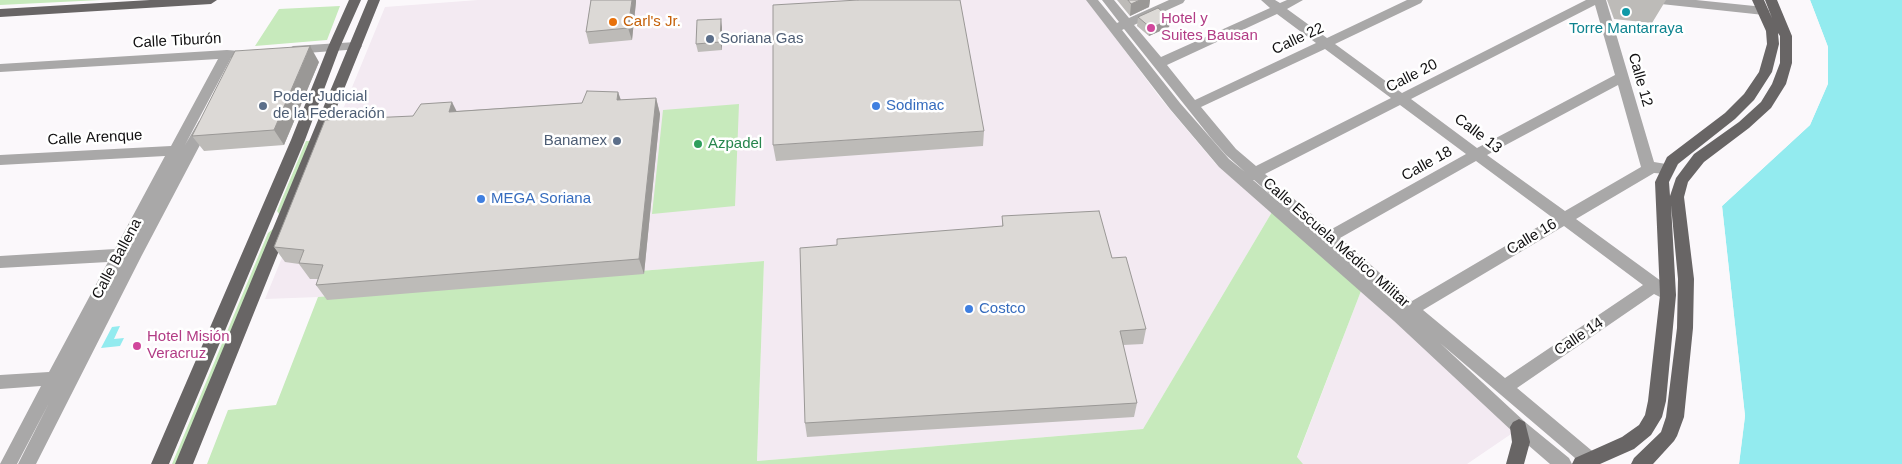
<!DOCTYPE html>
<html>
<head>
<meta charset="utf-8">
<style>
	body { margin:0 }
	canvas { display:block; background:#fbf8fb }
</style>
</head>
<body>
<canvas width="1902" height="464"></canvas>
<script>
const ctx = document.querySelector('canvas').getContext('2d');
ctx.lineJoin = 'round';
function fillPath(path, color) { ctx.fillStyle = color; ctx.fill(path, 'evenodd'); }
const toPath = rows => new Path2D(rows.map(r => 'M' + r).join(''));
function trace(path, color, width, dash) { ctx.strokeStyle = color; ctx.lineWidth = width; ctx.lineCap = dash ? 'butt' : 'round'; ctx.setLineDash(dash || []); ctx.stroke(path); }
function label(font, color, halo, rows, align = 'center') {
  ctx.font = font + ' Helvetica,sans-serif'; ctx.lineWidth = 5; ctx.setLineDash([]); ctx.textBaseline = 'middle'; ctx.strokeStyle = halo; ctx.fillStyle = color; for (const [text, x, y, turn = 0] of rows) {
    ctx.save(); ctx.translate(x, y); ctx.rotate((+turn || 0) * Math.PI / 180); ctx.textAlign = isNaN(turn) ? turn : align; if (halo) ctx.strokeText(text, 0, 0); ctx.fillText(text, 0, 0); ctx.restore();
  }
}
fillPath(toPath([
	[478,0,1087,0,1161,99,1215,163,1272,212,1143,429,757,461,764,261,319,297,265,299,385,7],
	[1361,291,1517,430,1467,464,1303,464,1297,458]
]), '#f3eaf2');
fillPath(toPath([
	[0,0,101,0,0,5],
	[340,6,327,40,255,46,279,9],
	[739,104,735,206,652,214,663,110],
	[306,141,312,141,279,214,277,211],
	[1272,212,1361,291,1297,457,1303,464,207,464,228,410,276,405,318,297,764,261,757,461,1143,429],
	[273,229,275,233,179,464,172,464,268,233]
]), '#c7eabc');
fillPath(toPath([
	[1810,0,1902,0,1902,464,1739,464,1745,416,1722,206,1810,125,1828,84,1828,47],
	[120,326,114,339,124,338,120,346,101,348,112,327]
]), '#93ebef');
fillPath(toPath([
	[1807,0,1810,0,1812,5,1828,47,1828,83,1810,125,1722,206,1745,416,1739,464,1737,464,1742,416,1719,205,1808,123,1826,83,1825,48]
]), '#fbf8fb');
fillPath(toPath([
	[1086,0,1098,0,1117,23,1119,22,1102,0,1114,0,1129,18,1169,0,1185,0,1183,3,1134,25,1161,57,1270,8,1261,0,1275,0,1280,3,1287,0,1303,0,1287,9,1327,38,1407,0,1423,0,1421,3,1335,44,1402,93,1586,0,1606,0,1654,162,1672,165,1674,169,1672,173,1667,174,1654,173,1576,219,1661,281,1674,291,1676,295,1674,299,1668,301,1654,294,1517,388,1597,455,1600,461,1599,464,1582,464,1440,343,1525,422,1569,458,1572,464,1550,464,1513,432,1394,321,1219,167,1170,109,1086,0],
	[1595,5,1615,75,1477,148,1411,99,1595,5],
	[1277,14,1316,43,1195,100,1167,65,1277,14],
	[1124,29,1211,138,1226,155,1245,172,1229,159,1180,103,1122,30,1124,29],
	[1325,49,1391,98,1256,166,1236,149,1201,107,1325,49],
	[1618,85,1641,167,1565,211,1487,155,1618,85],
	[1400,105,1466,154,1330,230,1265,174,1400,105],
	[1476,161,1553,218,1412,301,1340,238,1476,161],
	[1253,180,1254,180,1293,214,1253,180],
	[1564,226,1643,285,1505,378,1423,310,1564,226],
	[1655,0,1696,0,1764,7,1770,11,1764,15,1661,4,1655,0],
	[356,42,360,43,362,46,360,49,293,54,287,50,293,46,356,42],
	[227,50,240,51,241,54,240,57,231,58,185,145,199,121,209,121,211,124,142,255,36,464,18,464,49,403,17,464,0,464,41,386,0,389,0,375,49,372,108,262,0,268,0,256,115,249,165,156,0,165,0,155,171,146,218,59,0,72,0,64,227,50]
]), '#a9a8a8');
fillPath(toPath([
	[150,0,217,0,211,4,0,17,0,9,150,0],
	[349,0,361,0,340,47,305,140,169,464,151,464,291,140,328,47,349,0],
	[368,0,380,0,193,464,175,464,368,0],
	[1752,0,1764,0,1772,18,1765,0,1777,0,1792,36,1792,63,1786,84,1771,108,1749,128,1704,162,1688,182,1684,197,1694,279,1693,328,1684,417,1677,436,1674,441,1653,464,1631,464,1634,458,1661,432,1666,417,1677,328,1678,279,1671,205,1676,295,1666,401,1662,417,1651,435,1634,449,1600,464,1572,464,1575,458,1622,437,1639,425,1645,415,1648,401,1660,295,1655,182,1667,157,1725,113,1744,94,1759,72,1767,44,1766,31,1752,0],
	[1778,33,1780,36,1780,63,1772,84,1761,102,1739,122,1694,154,1676,178,1670,196,1669,182,1678,164,1735,119,1754,100,1772,72,1779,44,1778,33],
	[1519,419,1525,422,1530,442,1524,464,1506,464,1512,442,1510,427,1513,422,1519,419]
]), '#686565');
fillPath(toPath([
	[591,0,636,0,636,2,632,40,589,44,586,32],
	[1117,0,1150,0,1149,7,1130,16],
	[1607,0,1666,0,1652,23,1614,19],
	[1138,17,1171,19,1169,27,1149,36,1137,26],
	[722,27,722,50,698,52,696,44],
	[319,62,284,145,204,151,192,136],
	[618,92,621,100,656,98,660,114,644,274,327,300,316,285,318,279,310,279,299,264,285,262,274,247,413,116,457,111,582,103],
	[984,131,983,146,776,161,773,145],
	[1002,216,1112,258,1146,329,1143,344,1123,345,1137,403,1134,417,807,437,805,423,837,245,1002,227]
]), '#bdbbb8');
fillPath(toPath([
	[632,0,636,0,636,2,632,40,628,28],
	[1140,0,1150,0,1149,7,1130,16,1131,4],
	[721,19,722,27,722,50,720,42],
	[1171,19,1169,27,1149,36,1151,28],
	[310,46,319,62,284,145,274,130],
	[618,92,623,107,617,100],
	[656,98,660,114,644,274,639,259],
	[452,102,460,118,449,112]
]), '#9a9896');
const building = toPath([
	[591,0,632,0,628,28,586,32,591,0],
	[858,0,960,0,984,131,773,145,773,5,858,0],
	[1128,0,1140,0,1131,4,1128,0],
	[1158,8,1171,19,1151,28,1138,17,1158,8],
	[721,19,720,42,696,44,697,20,721,19],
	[310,46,274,130,192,136,235,51,310,46],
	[587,91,618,92,617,100,656,98,639,259,316,285,323,265,299,263,304,250,274,247,325,120,413,116,421,104,452,102,449,112,582,103,587,91],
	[1099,211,1112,258,1126,257,1146,329,1120,331,1137,403,805,423,800,248,837,245,837,239,1003,226,1002,216,1099,211]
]);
fillPath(building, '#dcd9d6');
trace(building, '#9a9896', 1);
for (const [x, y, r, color] of [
	[1626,12,5,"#0f9aa8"],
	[613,22,5,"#e8710a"],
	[1151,28,5,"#d1479c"],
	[710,39,5,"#5c6f8a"],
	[263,106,5,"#5c6f8a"],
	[876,106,5,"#3f7fe0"],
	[617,141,5,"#5c6f8a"],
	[698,144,5,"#2e9e5b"],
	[481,199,5,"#3f7fe0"],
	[969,309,5,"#3f7fe0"],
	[137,346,5,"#d1479c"]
]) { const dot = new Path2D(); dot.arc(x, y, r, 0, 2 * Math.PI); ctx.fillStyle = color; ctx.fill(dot); trace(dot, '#fff', 2); }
label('15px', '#b23c85', '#fff', [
	["Hotel y",1161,19],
	["Suites Bausan",1161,36],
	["Hotel Misión",147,337],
	["Veracruz",147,354]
], 'left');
label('15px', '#c56008', '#fff', [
	["Carl's Jr.",623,22]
], 'left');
label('15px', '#0d838f', '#fff', [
	["Torre Mantarraya",1626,29]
]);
label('15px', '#4e5e75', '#fff', [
	["Soriana Gas",720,39],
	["Poder Judicial",273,97],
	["de la Federación",273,114],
	["Banamex",607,141,"right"]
], 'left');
label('15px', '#111011', '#fff', [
	["Calle 22",1298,39,-25],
	["Calle Tiburón",177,41,-3],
	["Calle 20",1412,76,-27],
	["Calle 12",1640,80,74],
	["Calle 13",1478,134,37],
	["Calle Arenque",95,138,-3],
	["Calle 18",1427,164,-29],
	["Calle 16",1532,237,-31],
	["Calle Escuela Médico Militar",1336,243,41],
	["Calle Ballena",117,259,-62],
	["Calle 14",1579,337,-34]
]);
label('15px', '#366cbe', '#fff', [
	["Sodimac",886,106],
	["MEGA Soriana",491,199],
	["Costco",979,309]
], 'left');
label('15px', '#27864d', '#fff', [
	["Azpadel",708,144]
], 'left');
</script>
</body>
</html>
